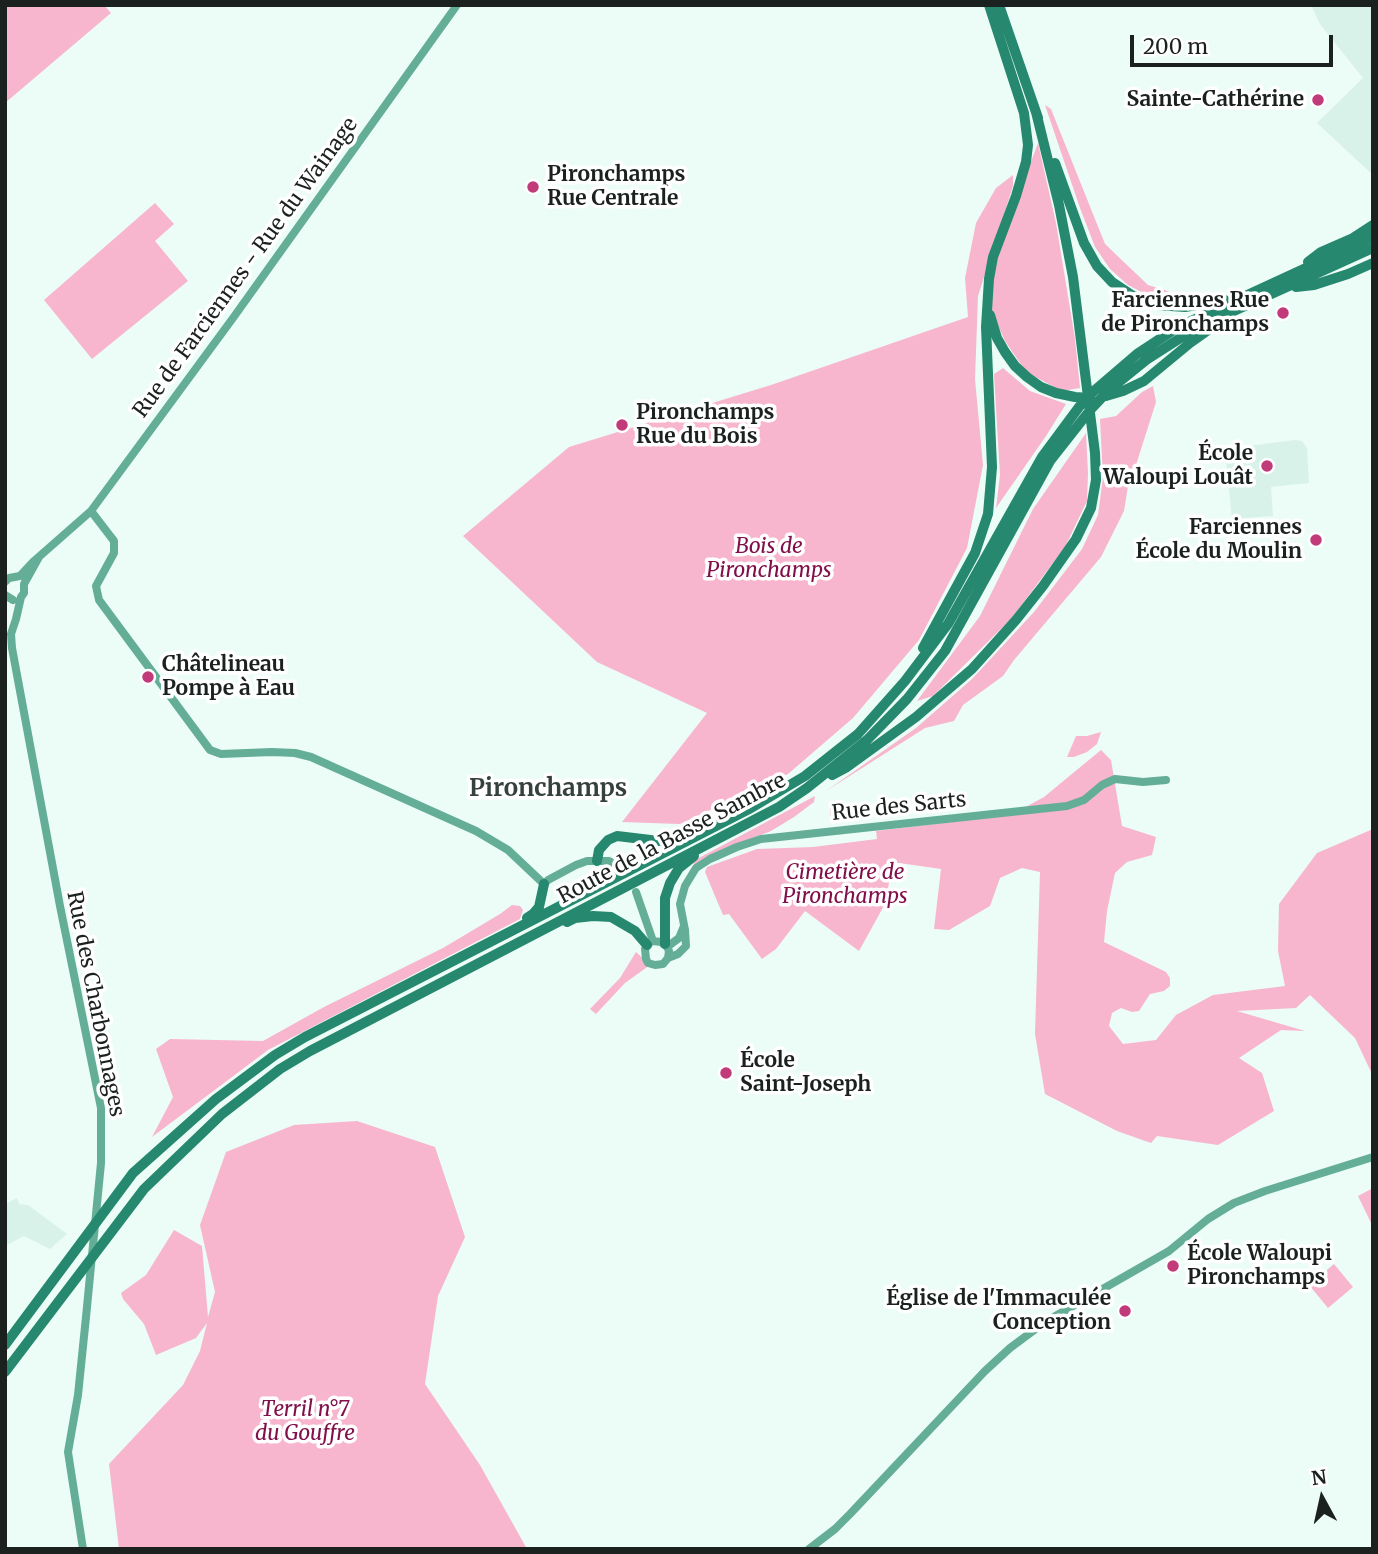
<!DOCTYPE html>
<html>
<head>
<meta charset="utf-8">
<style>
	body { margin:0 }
	#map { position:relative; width:1378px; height:1554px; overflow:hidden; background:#ecfcf6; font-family:Merriweather,serif }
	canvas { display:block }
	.frame { position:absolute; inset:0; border:7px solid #1b211f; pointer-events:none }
	.north { position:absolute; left:1287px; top:1463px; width:70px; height:70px; -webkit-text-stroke:5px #fff; paint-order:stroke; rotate:352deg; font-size:19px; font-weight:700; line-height:28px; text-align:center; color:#1b211f }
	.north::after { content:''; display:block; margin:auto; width:24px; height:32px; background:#1b211f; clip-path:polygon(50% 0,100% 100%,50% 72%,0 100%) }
	.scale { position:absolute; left:1130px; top:35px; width:203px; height:32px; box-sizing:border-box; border:4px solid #1b211f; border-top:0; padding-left:9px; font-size:21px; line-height:24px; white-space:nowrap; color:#1b211f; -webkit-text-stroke:5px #fff; paint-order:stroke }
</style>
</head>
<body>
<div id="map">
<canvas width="1378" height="1554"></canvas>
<div class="frame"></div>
<div class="north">N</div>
<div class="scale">200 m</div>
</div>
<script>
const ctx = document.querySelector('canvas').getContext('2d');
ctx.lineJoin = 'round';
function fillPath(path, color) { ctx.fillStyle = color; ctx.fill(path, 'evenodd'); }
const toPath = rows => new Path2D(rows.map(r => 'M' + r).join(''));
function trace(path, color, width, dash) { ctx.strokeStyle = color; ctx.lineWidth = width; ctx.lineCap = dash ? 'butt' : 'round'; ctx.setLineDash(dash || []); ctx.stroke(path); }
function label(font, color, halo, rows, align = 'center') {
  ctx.font = font + ' Merriweather,serif'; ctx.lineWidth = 7; ctx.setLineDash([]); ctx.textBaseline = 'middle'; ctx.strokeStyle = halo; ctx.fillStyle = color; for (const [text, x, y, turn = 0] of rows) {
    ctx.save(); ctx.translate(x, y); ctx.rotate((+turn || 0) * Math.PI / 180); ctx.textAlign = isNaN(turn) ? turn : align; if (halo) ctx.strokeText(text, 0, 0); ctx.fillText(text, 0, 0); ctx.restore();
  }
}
fillPath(toPath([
	[1311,5,1373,5,1373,175,1317,123,1363,78,1320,24],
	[1295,440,1302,441,1307,448,1309,483,1271,487,1273,516,1232,519,1225,449],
	[17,1198,19,1204,28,1205,67,1234,50,1249,24,1236,5,1246,5,1204]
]), '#d9f2e9');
fillPath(toPath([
	[5,5,104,5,111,13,5,103],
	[1045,105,1051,109,1105,244,1148,285,1184,296,1166,299,1151,297,1128,285,1110,269,1095,247,1080,208],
	[1038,143,1056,223,1075,339,1080,388,1062,391,1026,372,1005,341,990,308,990,296,1000,244],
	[1013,175,1013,186,978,296,975,379,983,465,967,548,919,640,853,718,788,774,680,824,622,822,707,713,597,662,463,536,569,447,771,385,968,317,965,278,976,223,996,188],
	[155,203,174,224,155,241,188,281,92,359,44,300],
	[1003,368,1030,391,1066,404,1046,436,996,508,1000,475,994,374],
	[1153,386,1156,402,1135,468,1129,480,1124,511,1101,557,1014,660,1003,676,963,705,954,721,925,728,826,791,916,728,972,679,1034,612,1082,549,1098,515,1103,477,1100,419,1116,416,1142,392],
	[1086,433,1088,473,1087,501,1065,547,1011,619,933,696,917,701,980,616,1033,509],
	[1101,732,1097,744,1087,752,1074,757,1067,757,1076,736,1087,736],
	[1101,750,1111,760,1122,826,1156,837,1152,855,1127,862,1115,873,1107,911,1104,942,1166,972,1170,978,1170,986,1164,991,1150,994,1139,1011,1132,1012,1121,1008,1112,1013,1109,1026,1123,1044,1156,1040,1176,1015,1213,995,1285,986,1278,951,1279,904,1317,853,1373,829,1373,1076,1355,1038,1310,995,1296,1008,1237,1011,1305,1031,1281,1030,1239,1058,1262,1073,1274,1111,1218,1145,1157,1136,1151,1143,1117,1131,1045,1094,1035,1034,1040,872,1022,868,1000,878,990,906,949,930,934,929,941,869,892,862,886,902,859,951,805,911,776,949,762,959,729,914,723,915,705,872,707,867,757,849,813,847,877,839,876,831,1011,815,1044,797],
	[815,796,814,802,794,817,771,831,740,843,693,866,695,860],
	[853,805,854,817,831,819,830,807],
	[512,905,520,906,523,910,520,919,268,1050,152,1137,173,1097,156,1049,170,1039,263,1041,324,1007,443,948,500,914],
	[636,952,650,965,625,983,596,1014,590,1009,620,978],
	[357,1121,435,1147,465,1237,438,1296,425,1384,480,1465,527,1549,119,1549,109,1464,183,1385,200,1351,207,1323,196,1338,156,1355,144,1324,123,1299,121,1293,146,1275,174,1230,202,1246,208,1317,215,1292,200,1225,226,1152,294,1125],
	[1373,1188,1373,1227,1358,1196],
	[1334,1264,1353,1287,1328,1308,1309,1285]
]), '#f7b6cd');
trace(toPath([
	[91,511,114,541,114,553,96,586,99,600,210,750,221,754,272,752,295,753,311,757,476,831,508,850,544,884,548,880,576,865,587,861,609,861,618,866],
	[39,557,24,584,24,593,21,597,16,619,11,634,12,648,60,906,101,1108,101,1163,86,1317,78,1395,68,1452,83,1549],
	[5,582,9,578,20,576,33,562,91,511,233,318,457,5],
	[5,595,13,600],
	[636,892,653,941],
	[667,947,679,938,684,926],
	[668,958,669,951,667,947,661,942,653,941,649,943,645,949,646,959,648,963,655,965,663,964,668,958,678,954,686,946,685,930,680,904,685,886,696,868,710,859,737,847,761,839,798,835,1067,806,1084,800,1102,785,1115,779,1143,782,1166,780],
	[809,1549,835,1529,850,1514,985,1371,1010,1348,1045,1322,1169,1251,1208,1219,1234,1203,1265,1191,1373,1157]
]), '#64ae97', 8);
trace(toPath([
	[999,5,1038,118],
	[1055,163,1084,243,1097,266,1112,282,1133,296,1157,305,1185,307,1225,300],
	[1308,262,1321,252,1353,238,1373,225],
	[1296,287,1314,285,1348,274,1373,263],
	[990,315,997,338,1005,352,1015,366,1027,377,1041,387,1056,393,1075,397,1090,398],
	[1106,396,1123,391,1144,381,1190,343,1214,326],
	[923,648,975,553,988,514,992,467,986,327,989,279,993,257,1016,196,1026,162,1028,145,1024,113,989,5],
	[832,775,847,767,916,717,972,669,1016,620,1043,586,1076,539,1091,508,1096,480,1095,453,1073,277,1059,205,1036,112],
	[597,861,599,850,608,840,617,836,659,841,684,838],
	[527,918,533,914,539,907,544,884],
	[567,922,575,918,593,916,611,917,635,931,647,945],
	[665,944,665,898,670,883,679,868,694,856],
	[5,1345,133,1173,216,1099,275,1055,305,1037,751,808,805,776,858,734,905,681,948,624,1042,457,1082,403,1095,390,1137,354,1178,327,1373,237],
	[5,1372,144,1189,222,1114,280,1069,310,1051,779,807,807,788,867,740,907,699,945,651,1050,461,1091,409,1109,390,1146,360,1185,335,1225,315,1373,248]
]), '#26886e', 10);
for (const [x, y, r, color] of [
	[1318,100,7,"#c13a7a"],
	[533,187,7,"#c13a7a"],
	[1283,313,7,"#c13a7a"],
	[622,425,7,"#c13a7a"],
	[1267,466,7,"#c13a7a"],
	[1316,540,7,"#c13a7a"],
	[148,677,7,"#c13a7a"],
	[726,1073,7,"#c13a7a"],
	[1173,1266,7,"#c13a7a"],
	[1125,1311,7,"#c13a7a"]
]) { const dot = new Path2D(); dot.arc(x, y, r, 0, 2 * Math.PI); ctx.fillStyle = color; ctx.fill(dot); trace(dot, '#fff', 2.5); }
label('bold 21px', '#1b211f', '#fff', [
	["Sainte-Cathérine",1304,100],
	["Pironchamps",547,175,"left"],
	["Rue Centrale",547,199,"left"],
	["Farciennes Rue",1269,301],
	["de Pironchamps",1269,325],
	["Pironchamps",636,413,"left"],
	["Rue du Bois",636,437,"left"],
	["École",1253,454],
	["Waloupi Louât",1253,478],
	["Farciennes",1302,528],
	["École du Moulin",1302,552],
	["Châtelineau",162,665,"left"],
	["Pompe à Eau",162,689,"left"],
	["École",740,1061,"left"],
	["Saint-Joseph",740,1085,"left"],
	["École Waloupi",1187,1254,"left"],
	["Pironchamps",1187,1278,"left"],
	["Église de l'Immaculée",1111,1299],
	["Conception",1111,1323]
], 'right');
label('21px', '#1b211f', '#fff', [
	["Rue de Farciennes - Rue du Wainage",246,268,-54],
	["Rue des Sarts",899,807,-6],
	["Route de la Basse Sambre",672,839,-28],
	["Rue des Charbonnages",95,1004,79]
]);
label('italic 21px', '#800f4a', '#fff', [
	["Bois de",769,547],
	["Pironchamps",769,571],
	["Cimetière de",845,873],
	["Pironchamps",845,897],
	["Terril n°7",305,1410],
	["du Gouffre",305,1434]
]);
label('bold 24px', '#35413d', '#fff', [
	["Pironchamps",548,789]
]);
</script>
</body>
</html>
